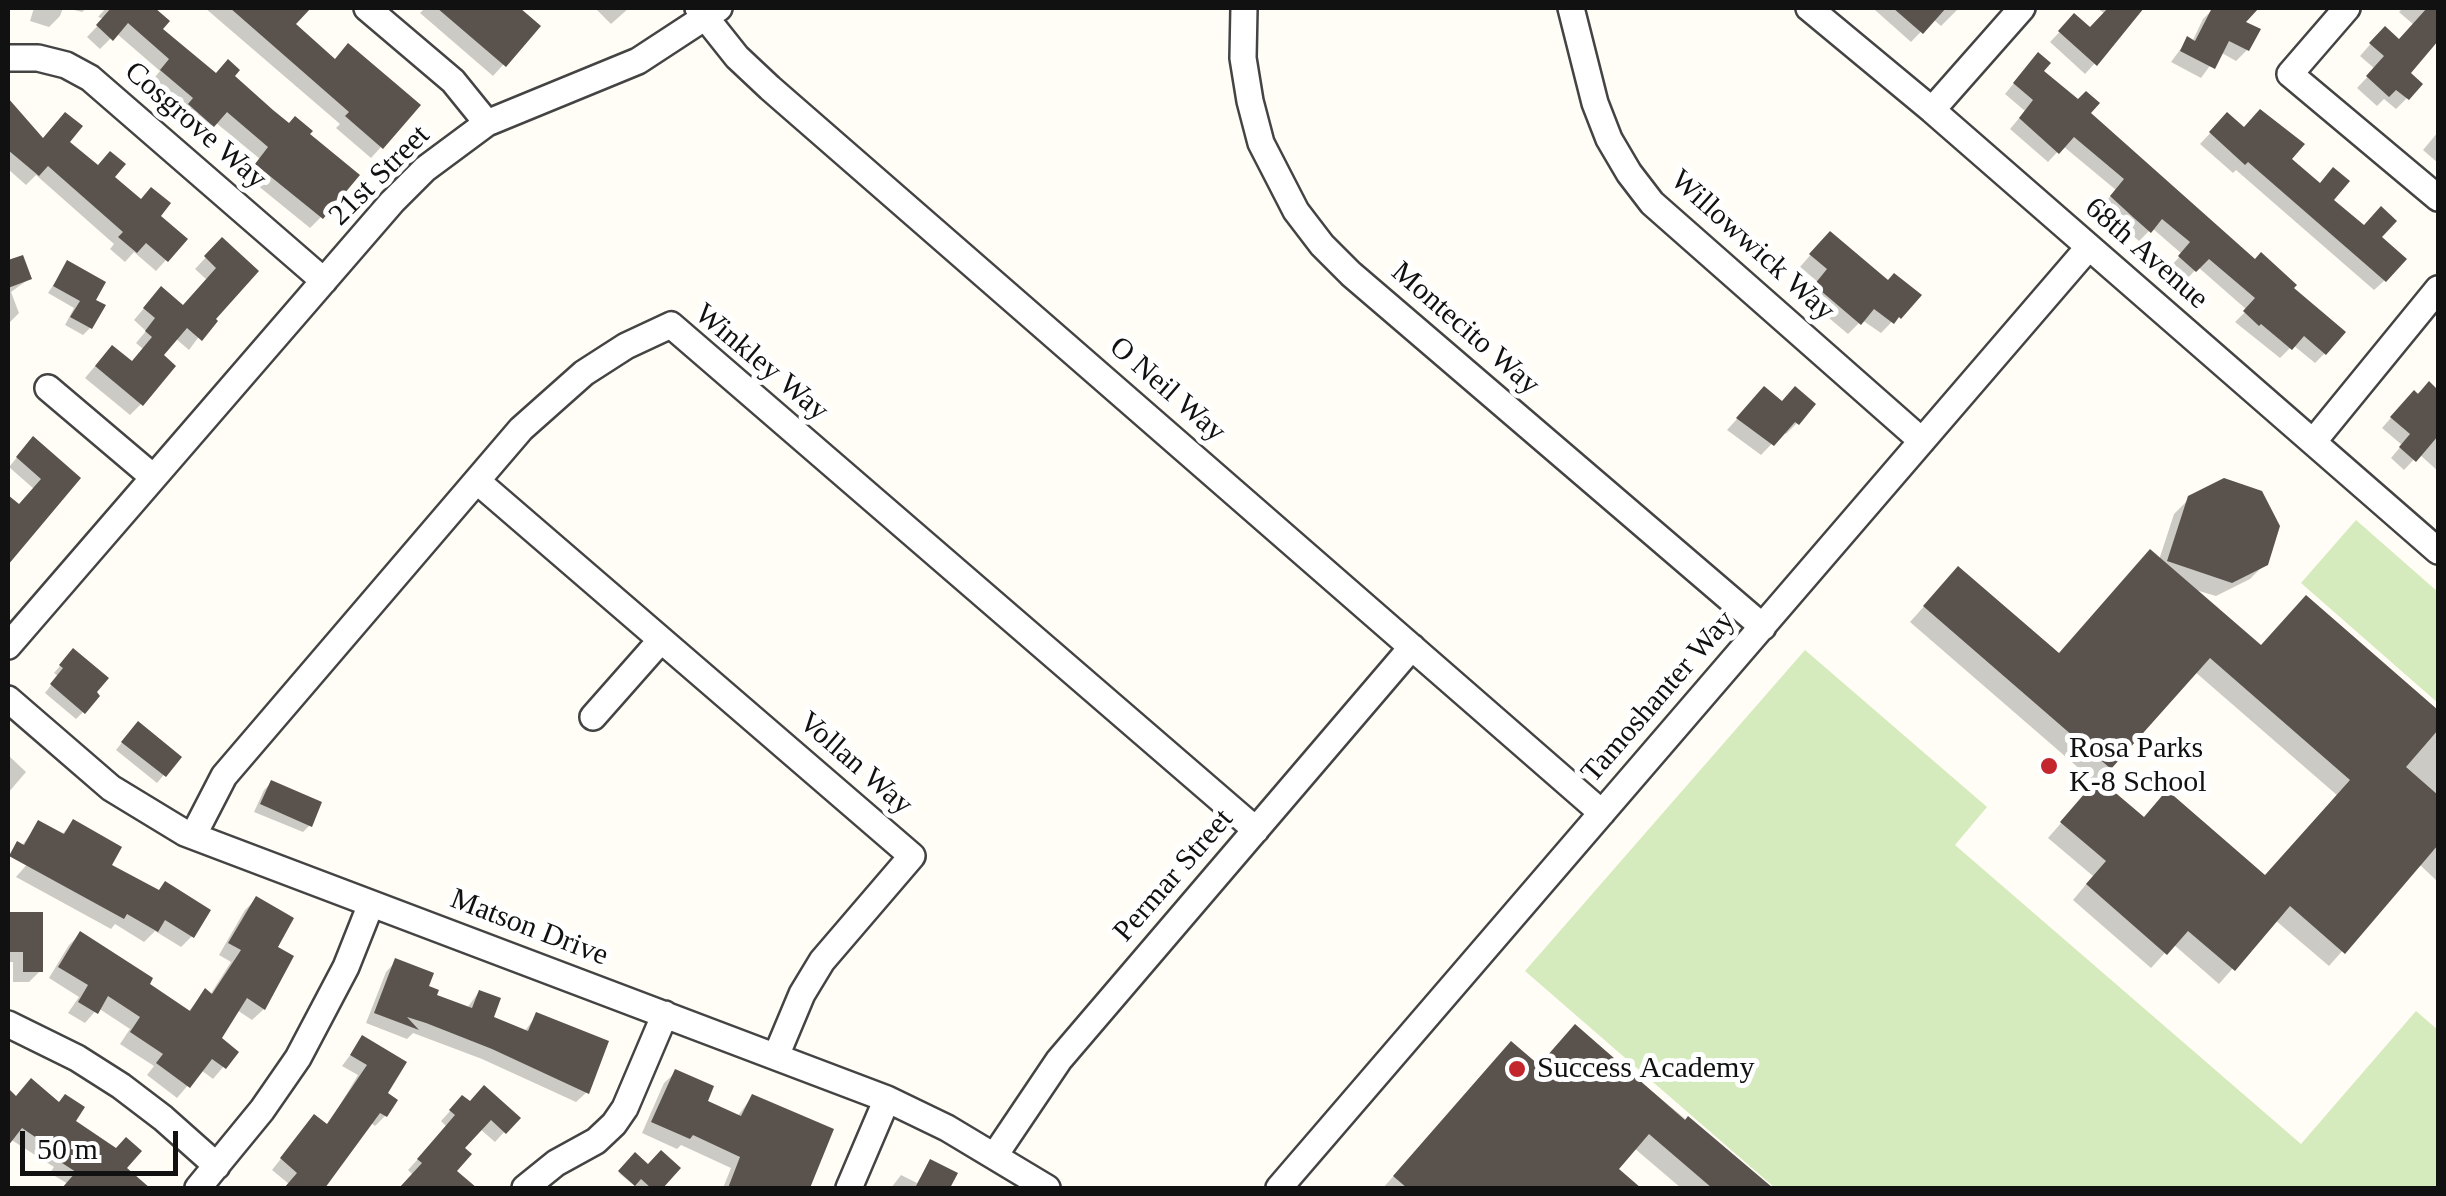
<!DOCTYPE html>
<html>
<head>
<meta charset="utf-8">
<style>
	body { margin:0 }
	#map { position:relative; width:2446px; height:1196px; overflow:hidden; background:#fffdf5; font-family:"Times New Roman",serif }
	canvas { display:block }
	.frame { position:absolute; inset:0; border:10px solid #111; pointer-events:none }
	.scale { position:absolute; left:20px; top:1131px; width:158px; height:45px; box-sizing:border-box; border:5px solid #111; border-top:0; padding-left:12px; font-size:30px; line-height:35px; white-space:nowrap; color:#111; -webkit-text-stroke:8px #fff; paint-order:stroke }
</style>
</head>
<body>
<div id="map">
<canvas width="2446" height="1196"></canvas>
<div class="frame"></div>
<div class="scale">50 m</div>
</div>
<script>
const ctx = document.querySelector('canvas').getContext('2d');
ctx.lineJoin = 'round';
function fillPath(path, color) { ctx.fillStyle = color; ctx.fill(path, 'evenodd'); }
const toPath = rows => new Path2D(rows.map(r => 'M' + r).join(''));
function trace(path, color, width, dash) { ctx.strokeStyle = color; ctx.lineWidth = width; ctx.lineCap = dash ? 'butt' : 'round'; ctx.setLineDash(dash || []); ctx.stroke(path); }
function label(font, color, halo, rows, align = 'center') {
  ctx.font = font + ' "Times New Roman",serif'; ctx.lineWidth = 10; ctx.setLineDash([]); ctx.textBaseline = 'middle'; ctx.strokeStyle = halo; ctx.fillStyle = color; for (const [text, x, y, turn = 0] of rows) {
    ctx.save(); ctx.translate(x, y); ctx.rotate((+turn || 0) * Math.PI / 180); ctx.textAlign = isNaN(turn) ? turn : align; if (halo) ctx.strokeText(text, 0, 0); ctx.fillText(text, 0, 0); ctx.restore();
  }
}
fillPath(toPath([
	[2356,520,2438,592,2438,703,2301,583],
	[1805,650,1987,807,1955,845,2301,1144,2416,1011,2438,1030,2438,1188,1775,1188,1525,971]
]), '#d5ebbd');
fillPath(toPath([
	[34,8,63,8,60,16,49,27,30,21],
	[66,8,87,8,82,12],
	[106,8,151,8,167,21,159,29,215,76,231,76,321,217,310,228,246,176,260,159,215,122,201,136,179,116,184,110,151,82,160,71,116,33,100,49,87,37,104,19,98,17],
	[205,8,301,8,304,11,293,24,381,147,371,158,336,128,340,124],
	[425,8,516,8,538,26,493,76,420,13],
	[595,8,629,8,611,24],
	[1877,8,1959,8,1941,26,1933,19,1911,42,1875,10],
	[2097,8,2141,8,2126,29,2085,74,2050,42,2074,17,2090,30,2105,14],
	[2214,8,2247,50,2236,61,2220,52,2201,78,2171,62,2188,39,2192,42,2203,19],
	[2403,8,2438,8,2438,38,2407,73,2419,84,2407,98,2396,109,2384,99,2377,106,2357,88,2375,69,2360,56,2374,40,2399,42,2414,25,2399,12],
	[2028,66,2040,72,2255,262,2290,288,2325,353,2315,363,2293,345,2280,358,2235,322,2247,310,2198,267,2185,281,2170,267,2182,254,2152,228,2139,241,2101,207,2116,190,2063,146,2048,162,2010,129,2025,111,2005,94],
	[8,102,42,141,66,143,157,216,166,260,156,271,134,252,125,262,110,249,114,244,36,175,26,185,8,169],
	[2227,115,2289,160,2331,200,2379,237,2384,281,2374,290,2236,170,2233,173,2200,144],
	[2438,132,2438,163,2423,150],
	[222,240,212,319,189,350,175,338,160,356,141,404,130,415,85,378,101,359,131,364,143,349,136,343,146,331,134,320,150,301,182,308,207,280,195,269],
	[1819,245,1888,283,1918,295,1881,333,1862,320,1848,334,1804,297,1818,282,1800,267],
	[22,258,29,279,11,292,19,313,8,324,8,263],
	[68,263,92,301,90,328,83,335,65,325,74,308,48,293],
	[2429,385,2438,393,2438,471,2419,454,2404,470,2391,458,2402,445,2382,428,2404,403],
	[1764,389,1797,423,1786,434,1783,432,1761,455,1727,430],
	[24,449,77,478,8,561,8,498,18,508,34,489,9,467],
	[2190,498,2266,563,2250,579,2216,596,2192,589,2260,648,2306,599,2438,715,2438,882,2419,864,2329,966,2275,920,2219,984,2173,944,2151,968,2073,900,2093,876,2048,838,2096,783,1910,622,1944,584,2058,656,2159,560,2174,514],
	[2194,671,2338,796,2264,878,2143,819,2097,780],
	[66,659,83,712,76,719,45,693,58,676,54,673],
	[131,731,179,757,157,783,116,750],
	[8,755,26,772,8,793],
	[271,783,310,825,303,832,254,812,264,790],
	[39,823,62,834,73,823,109,866,192,936,181,947,155,931,144,942,115,924,111,929,16,877,29,862,17,852],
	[256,899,274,948,264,1009,252,1020,237,1010,218,1038,236,1052,213,1079,201,1070,177,1098,147,1075,154,1066,120,1044,130,1029,98,1008,85,1023,68,1013,79,997,49,978,69,945,80,934,188,1012,205,992,210,995,231,962,219,955,245,910],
	[8,914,41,914,40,971,29,982,13,982,13,962,8,962],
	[396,961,434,996,467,1008,479,992,490,1018,524,1032,537,1015,587,1092,576,1102,482,1059,413,1033,407,1039,366,1023,386,972],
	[1575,1027,1768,1188,1681,1188,1634,1148,1616,1169,1637,1188,1383,1188,1497,1059,1538,1068],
	[363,1038,384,1094,385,1116,375,1126,370,1122,321,1188,285,1188,289,1184,272,1170,314,1117,326,1126,334,1115,358,1075,342,1066],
	[676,1072,704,1102,737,1117,752,1097,809,1183,804,1188,723,1188,731,1168,681,1145,677,1149,642,1133,664,1083],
	[8,1091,16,1098,72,1122,144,1187,64,1188,68,1184,50,1173,54,1167,10,1139,8,1142],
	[462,1098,517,1118,495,1142,480,1129,462,1148,453,1171,464,1180,457,1188,401,1188,413,1175,408,1170,447,1127,441,1121],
	[635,1155,648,1167,677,1168,660,1188,637,1188,619,1173],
	[931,1162,955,1174,947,1188,891,1188,901,1175,917,1183]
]), '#0003');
fillPath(toPath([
	[111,8,155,8,170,21,163,29,216,73,228,59,240,70,235,76,273,110,289,123,295,116,313,131,310,134,360,175,323,219,255,164,268,147,227,112,214,127,188,104,193,98,160,70,169,59,128,23,113,41,96,25],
	[230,8,311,8,296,24,335,59,348,43,421,105,383,149,345,116,349,112],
	[437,8,520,8,541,26,506,67],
	[1893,8,1946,8,1923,34],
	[2108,8,2144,8,2097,66,2058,31,2074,13,2090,27],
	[2212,8,2259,8,2246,22,2261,29,2249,51,2229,41,2215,69,2180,51,2187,36,2195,41],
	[2427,8,2438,8,2438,41,2411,73,2423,84,2409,100,2396,90,2389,97,2366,76,2384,56,2369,43,2385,26,2399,39],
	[2038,52,2051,63,2044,71,2078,99,2086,91,2100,103,2091,113,2255,259,2261,252,2297,285,2294,288,2346,332,2326,355,2304,336,2292,350,2261,324,2259,326,2243,311,2255,298,2209,259,2196,272,2178,256,2190,242,2162,219,2151,233,2134,218,2110,196,2124,179,2074,137,2059,154,2019,118,2033,100,2013,83],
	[8,98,43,138,65,112,83,126,70,142,98,165,110,151,126,164,115,177,141,199,151,187,171,203,161,216,188,239,168,262,146,243,137,253,118,237,123,232,48,166,39,176,8,150],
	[2260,109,2305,144,2292,159,2320,183,2333,167,2350,181,2334,200,2364,225,2381,206,2397,221,2382,237,2407,259,2386,282,2248,162,2245,165,2209,132,2227,112,2244,127],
	[1830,231,1888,280,1894,273,1922,295,1901,319,1899,317,1894,324,1874,309,1861,325,1814,285,1827,269,1809,254],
	[222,237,259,271,216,319,218,321,202,341,187,328,164,355,176,366,143,406,95,366,112,345,132,361,152,337,145,331,155,318,143,308,161,286,183,305,216,268,204,256],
	[23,255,32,279,8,288,8,260],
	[67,260,106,282,96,300,106,305,92,329,70,317,80,301,53,286],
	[2429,381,2438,390,2438,436,2416,462,2399,447,2410,434,2390,417,2414,390,2418,394],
	[1764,386,1782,401,1795,386,1816,404,1799,425,1795,422,1774,446,1736,418],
	[33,436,81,478,8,565,8,495,19,504,41,479,16,457],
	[2224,478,2262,491,2280,526,2268,565,2232,583,2167,561,2188,496],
	[2150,549,2261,645,2306,595,2438,710,2438,730,2406,767,2438,795,2438,845,2345,954,2290,906,2235,971,2188,931,2167,955,2086,884,2106,861,2060,822,2098,778,2144,817,2167,790,2265,875,2350,780,2210,658,2111,769,1923,606,1958,566,2059,653],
	[73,648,109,678,97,692,100,696,85,714,50,684,63,668,59,665],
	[138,721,182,757,166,777,121,742],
	[271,780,322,802,312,827,260,804],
	[73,819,122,847,112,865,159,890,165,881,211,910,194,938,165,920,158,932,127,914,124,919,9,856,17,841,24,845,38,820,64,834],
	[256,896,294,918,278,947,294,956,265,1010,247,998,222,1038,239,1052,226,1069,212,1059,190,1088,156,1063,163,1054,130,1032,140,1017,108,996,98,1014,78,1002,88,985,58,967,80,931,153,978,150,984,190,1011,205,988,212,994,241,950,228,943],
	[8,912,43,912,43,972,23,972,23,952,8,952],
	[395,958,434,973,429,986,439,990,437,995,472,1008,479,990,501,998,494,1017,528,1031,536,1012,609,1041,589,1094,492,1049,426,1023,407,1017,419,1030,374,1013],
	[1575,1024,1685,1120,1688,1116,1773,1188,1712,1188,1649,1134,1619,1169,1641,1188,1407,1188,1393,1176,1511,1041,1539,1065],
	[362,1035,407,1062,388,1093,398,1100,387,1117,380,1113,325,1188,284,1188,297,1173,280,1158,314,1114,327,1124,367,1065,350,1055],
	[675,1069,714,1086,708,1101,741,1116,752,1094,834,1129,810,1188,728,1188,740,1157,693,1135,690,1139,651,1122],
	[31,1078,59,1102,65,1094,85,1107,76,1121,116,1148,126,1137,142,1151,127,1168,150,1188,62,1188,76,1172,59,1161,63,1156,22,1128,8,1146,8,1088,16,1096],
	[484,1085,521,1118,506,1134,491,1120,465,1148,472,1154,457,1171,477,1188,399,1188,422,1163,417,1159,455,1115,449,1110,462,1095,470,1101],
	[661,1150,681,1168,663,1188,651,1188,641,1179,635,1186,618,1171,635,1152,648,1164],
	[930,1159,958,1173,950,1188,915,1188]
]), '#5a524d');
const minor = toPath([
	[367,8,453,81,487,123],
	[698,8,737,57,770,88,1602,813],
	[1244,8,1243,58,1250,101,1261,143,1296,211,1322,245,1351,274,1763,627],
	[1571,8,1595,103,1609,139,1629,173,1652,203,1922,441],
	[1809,8,1932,110,2438,551],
	[2347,8,2290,74,2438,198],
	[8,58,38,58,66,65,90,78,324,281],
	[1932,110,2022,8],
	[48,388,153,477],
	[2313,442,2438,289],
	[477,481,912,856,822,961,802,994,776,1056],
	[8,646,392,202,425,169,487,123,638,61,719,8],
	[8,699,111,788,185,833,887,1099,947,1128,1047,1188],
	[593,717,661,640],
	[193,836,224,776,521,429,584,373,626,346,671,325,1256,830],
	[8,1024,77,1058,121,1086,163,1118,217,1166],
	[995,1155,1059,1060,1412,647],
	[198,1188,262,1110,298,1058,346,967,371,904],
	[525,1188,556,1163,596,1141,614,1124,625,1108,665,1014],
	[849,1188,887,1099],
	[1279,1188,2088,248]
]);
trace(minor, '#444', 30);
trace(minor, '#fff', 25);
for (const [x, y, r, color] of [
	[2049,766,10,"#c4262e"],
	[1517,1069,10,"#c4262e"]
]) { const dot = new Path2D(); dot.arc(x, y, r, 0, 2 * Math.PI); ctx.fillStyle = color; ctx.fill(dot); trace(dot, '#fff', 4); }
label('30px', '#111', '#fff', [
	["Cosgrove Way",195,126,41],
	["21st Street",380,176,-45],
	["Willowwick Way",1752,246,42],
	["68th Avenue",2146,254,41],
	["Montecito Way",1465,329,41],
	["Winkley Way",761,363,40],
	["O Neil Way",1167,390,41],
	["Tamoshanter Way",1659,697,-49],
	["Vollan Way",855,764,41],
	["Permar Street",1174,876,-49],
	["Matson Drive",529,928,21]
]);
label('30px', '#111', '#fff', [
	["Rosa Parks",2069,749],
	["K-8 School",2069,783],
	["Success Academy",1537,1069]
], 'left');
</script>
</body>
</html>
